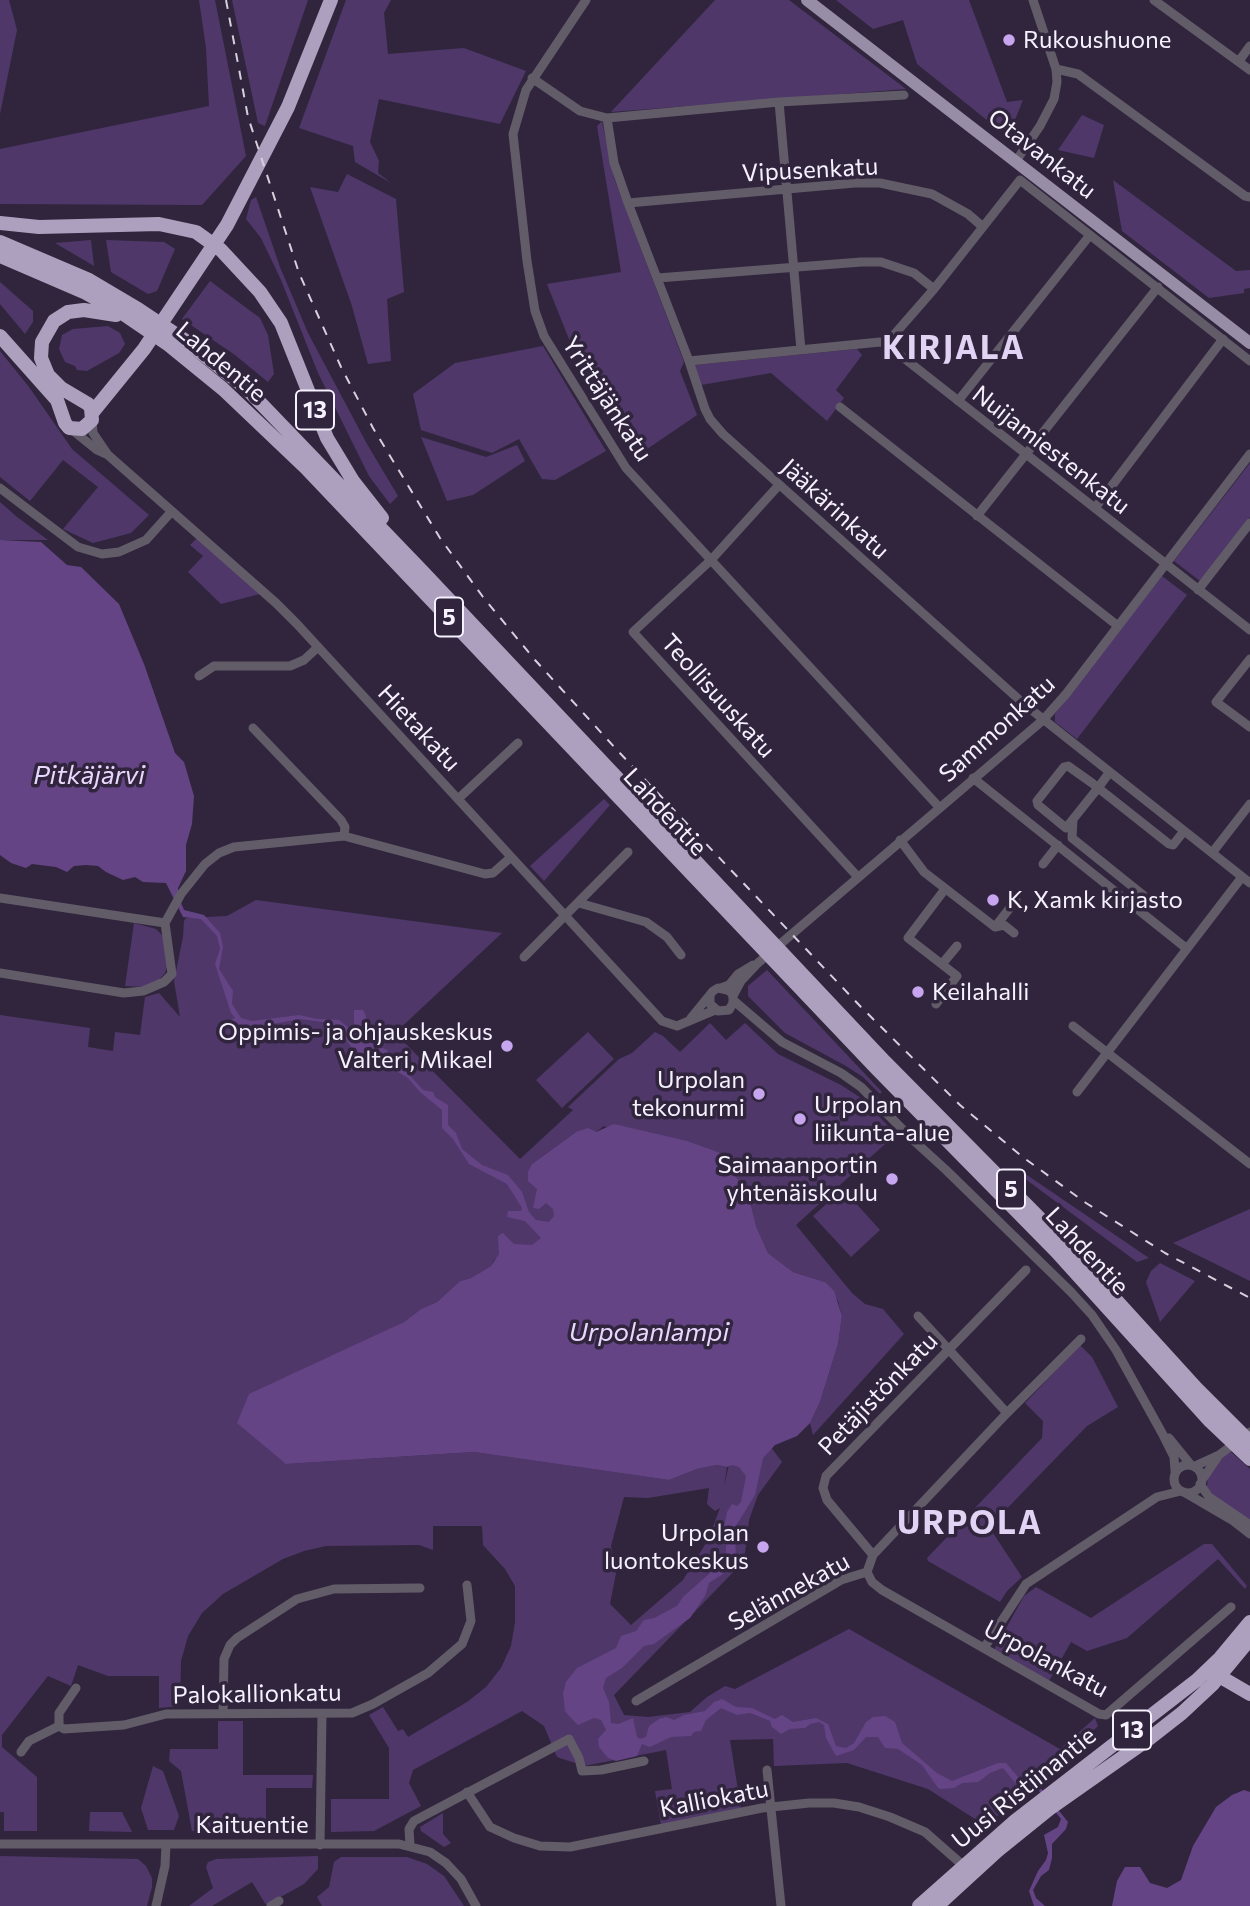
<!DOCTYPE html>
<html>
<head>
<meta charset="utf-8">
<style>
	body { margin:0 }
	canvas { display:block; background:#30253d }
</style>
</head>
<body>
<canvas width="1250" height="1906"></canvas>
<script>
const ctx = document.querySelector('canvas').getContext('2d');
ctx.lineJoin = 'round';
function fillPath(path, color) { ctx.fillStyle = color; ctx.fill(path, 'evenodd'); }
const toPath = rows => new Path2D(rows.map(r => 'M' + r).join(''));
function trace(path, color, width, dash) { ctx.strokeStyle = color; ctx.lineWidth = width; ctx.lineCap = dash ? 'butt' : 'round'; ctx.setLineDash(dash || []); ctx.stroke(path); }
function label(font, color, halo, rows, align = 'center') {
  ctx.font = font + ' Commissioner,sans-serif'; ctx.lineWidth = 7; ctx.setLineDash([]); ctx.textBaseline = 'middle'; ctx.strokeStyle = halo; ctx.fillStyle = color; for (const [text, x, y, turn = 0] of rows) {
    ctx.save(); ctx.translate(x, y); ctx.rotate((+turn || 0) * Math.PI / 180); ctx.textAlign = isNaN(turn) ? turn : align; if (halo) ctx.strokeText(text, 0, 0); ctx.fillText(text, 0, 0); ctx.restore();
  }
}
fillPath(toPath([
	[0,0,9,0,17,30,0,114],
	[199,0,215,0,246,156,202,205,0,204,0,149,209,106,206,48],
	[232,0,308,0,265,126,258,123],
	[346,0,391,0,384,13,388,54,464,48,526,71,500,124,379,99,370,142,379,161,378,173,391,183,355,162,353,146,299,128],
	[715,0,789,0,906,89,611,112],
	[836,0,969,0,1007,102,1023,100,1008,137,917,64,903,20,873,29],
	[1082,115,1104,125,1094,158,1058,150],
	[602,121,614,178,684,362,680,371,697,415,634,458,571,344,547,284,621,272,597,126],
	[347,174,396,199,404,292,387,299,391,361,368,364,352,306,310,187,338,192],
	[1113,180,1236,271,1250,270,1250,288,1244,289,1244,293,1209,298,1122,231],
	[256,197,280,267,308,333,367,444,398,496,390,504,369,476,318,373,281,280,261,238,246,219,251,200],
	[91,240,94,266,55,243],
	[106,240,164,242,175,249,157,291,148,294,111,272],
	[210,281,260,318,268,335,274,374,268,382,235,355,182,319],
	[0,282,33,311,33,322,25,334,0,304],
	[108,326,120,333,125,344,119,353,87,371,77,370,75,366,65,362,59,349,62,335,73,329],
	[543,346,606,451,555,480,542,479,519,439,492,453,421,430,413,394,455,363],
	[857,349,862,355,836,390,844,398,827,421,771,373,701,385,695,365],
	[0,351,29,387,72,449,149,515,131,533,93,543,63,529,98,487,63,460,30,501,0,477],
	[421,437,486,457,517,445,525,461,473,495,447,501],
	[1250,463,1250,517,1200,581,1174,561],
	[0,502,17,517,48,540,0,540],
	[197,538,260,594,221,604,188,572,203,556,190,545],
	[1162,576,1187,595,1077,739,1055,722,1055,714],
	[604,799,610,805,544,881,530,866],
	[256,900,502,933,395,1033,520,1159,573,1110,568,1107,619,1059,632,1053,655,1032,663,1036,680,1052,710,1023,726,1040,745,1023,778,1054,841,1085,861,1098,896,1134,796,1225,852,1293,865,1304,883,1309,904,1334,813,1435,810,1423,820,1402,838,1344,842,1316,838,1301,825,1282,793,1272,768,1253,756,1226,750,1201,604,1126,596,1132,576,1132,532,1164,560,1214,545,1242,495,1259,491,1266,471,1278,460,1281,437,1302,421,1309,404,1322,344,1352,286,1464,474,1452,669,1480,697,1469,717,1465,727,1467,724,1487,730,1460,770,1446,782,1462,758,1495,749,1520,744,1561,614,1695,624,1715,648,1717,690,1712,707,1697,725,1686,735,1689,849,1629,1060,1749,1095,1718,1098,1726,1050,1772,986,1826,928,1789,847,1763,774,1766,773,1739,730,1740,741,1809,661,1825,655,1791,672,1789,666,1750,584,1766,557,1757,544,1726,522,1711,413,1770,409,1783,421,1806,374,1831,331,1832,331,1799,389,1799,389,1748,369,1715,383,1707,398,1731,403,1729,408,1737,467,1702,486,1687,501,1668,511,1646,515,1622,515,1586,505,1569,483,1545,482,1526,433,1526,433,1550,419,1545,326,1546,304,1551,283,1559,223,1594,202,1613,188,1636,181,1661,180,1706,159,1708,159,1676,108,1676,78,1665,71,1686,48,1676,2,1735,2,1747,37,1777,37,1831,4,1831,4,1812,0,1812,0,1015,90,1028,88,1047,113,1051,115,1032,140,1035,145,997,159,993,180,1017,174,981,183,937,184,921,186,918,227,916],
	[709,1488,707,1504,715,1511,720,1508,708,1540,683,1580,631,1625,610,1604,616,1573,611,1546,624,1497,648,1498],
	[134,923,156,929,164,937,169,961,165,973,158,981,145,987,125,986],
	[767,970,882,1092,880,1094,863,1077,846,1066,785,1033,748,996,748,986],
	[588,1032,614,1059,562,1108,536,1080],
	[1024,1173,1149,1258,1137,1262,1020,1175],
	[843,1189,880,1230,851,1257,813,1216],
	[1250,1209,1250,1281,1173,1243],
	[1160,1263,1195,1281,1160,1322,1146,1282,1151,1271],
	[1080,1345,1092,1357,1118,1407,1087,1426,989,1527,1022,1577,1007,1591,1000,1602,928,1561,927,1558,1042,1438,1043,1421,1025,1403],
	[1230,1451,1250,1469,1250,1521,1213,1495,1207,1487,1208,1476,1220,1460],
	[1204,1544,1212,1544,1247,1586,1245,1589,1218,1559,1127,1638,1087,1651,1071,1642,1049,1681,994,1650,1024,1596,1036,1587,1091,1618],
	[218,1721,243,1721,243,1775,313,1775,312,1788,266,1788,266,1831,192,1831,181,1771,169,1761,170,1749,218,1749],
	[153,1766,163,1771,179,1816,174,1830,148,1830,141,1808],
	[90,1812,122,1812,132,1832,89,1831],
	[443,1813,443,1834,451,1843,444,1847,421,1831,420,1827],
	[0,1856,138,1859,146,1866,152,1878,152,1887,147,1906,0,1906],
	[318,1856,318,1869,304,1884,266,1905,252,1882,212,1906,189,1906,213,1888,206,1867,208,1862,216,1859],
	[341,1857,407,1857,427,1864,444,1876,464,1906,322,1906,317,1897,329,1887,334,1862]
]), '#4f3769');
fillPath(toPath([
	[0,540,41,542,67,565,81,567,119,604,144,664,175,753,184,762,194,796,192,824,186,845,186,871,178,888,178,895,184,910,204,915,220,933,223,947,219,969,233,991,232,1004,241,1018,252,1021,299,1015,317,1019,339,1020,349,1028,354,1027,354,1010,363,1010,366,1016,364,1025,371,1033,375,1045,387,1050,393,1063,405,1070,423,1090,433,1092,435,1097,448,1105,448,1125,456,1133,462,1149,482,1165,508,1175,522,1192,529,1212,536,1220,549,1222,554,1216,553,1209,546,1203,539,1209,533,1208,537,1189,528,1181,528,1172,532,1164,576,1132,588,1128,596,1132,614,1124,687,1141,723,1154,750,1201,756,1226,768,1253,793,1272,825,1282,834,1291,842,1316,838,1344,820,1402,810,1423,797,1436,775,1445,763,1458,755,1495,734,1529,736,1554,723,1574,709,1583,705,1596,690,1618,654,1644,644,1646,622,1668,606,1678,603,1688,609,1702,611,1723,618,1724,633,1718,637,1737,640,1739,646,1737,649,1726,659,1719,666,1717,674,1720,684,1715,705,1711,714,1702,722,1699,736,1707,752,1708,775,1719,782,1715,793,1722,816,1718,828,1724,836,1746,846,1748,854,1743,866,1722,873,1717,885,1716,895,1722,902,1743,937,1773,952,1781,998,1763,1006,1763,1018,1777,1035,1781,1068,1822,1066,1829,1052,1844,1052,1858,1049,1870,1041,1876,1033,1890,1036,1898,1045,1906,1034,1906,1029,1891,1038,1871,1046,1860,1048,1853,1044,1835,1058,1827,1061,1819,1035,1786,1016,1784,1003,1768,990,1773,978,1782,962,1783,954,1788,941,1789,938,1788,922,1765,898,1749,885,1748,878,1737,866,1737,854,1750,836,1756,826,1738,824,1725,819,1722,810,1724,805,1728,790,1729,781,1734,772,1727,770,1721,758,1716,750,1713,737,1715,721,1708,706,1720,701,1731,694,1732,691,1736,671,1737,650,1747,642,1744,637,1756,616,1761,608,1758,599,1747,598,1739,606,1730,601,1720,594,1718,578,1725,570,1717,565,1711,563,1693,566,1682,577,1668,616,1648,621,1636,636,1631,644,1620,654,1618,677,1606,683,1597,710,1573,716,1563,726,1556,726,1542,720,1531,725,1523,727,1512,732,1504,737,1506,741,1502,746,1476,739,1467,732,1465,727,1467,717,1465,697,1469,669,1480,474,1452,286,1464,237,1423,249,1394,404,1322,421,1309,437,1302,460,1281,471,1278,491,1266,499,1254,498,1236,503,1233,514,1244,532,1245,541,1238,525,1221,507,1217,508,1211,521,1211,522,1208,507,1184,469,1164,453,1139,442,1128,442,1110,420,1092,408,1078,389,1067,380,1051,375,1050,362,1055,359,1053,352,1048,337,1027,330,1023,300,1019,262,1026,231,1026,228,1021,235,1018,231,1013,215,964,220,949,217,936,201,919,183,917,166,883,143,882,135,877,123,880,106,872,98,866,86,865,74,866,67,872,56,867,32,864,26,868,11,863,0,855],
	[1244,1790,1250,1792,1250,1906,1112,1906,1117,1881,1125,1867,1140,1867,1150,1883,1167,1888,1181,1880,1193,1846,1216,1807,1232,1795]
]), '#644485');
trace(toPath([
	[586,0,526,90,513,134,527,261,535,311,544,336,626,468,939,807],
	[1154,0,1250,70],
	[1239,61,1250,46],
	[1056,69,1078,74,1245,196,1250,197],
	[532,78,580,111,607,118,614,163,628,203,689,361,705,409,710,419,723,434,1024,704,1250,883],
	[779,102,801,350],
	[607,118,779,102,904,95],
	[1016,161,1040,126,1054,99,1057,82,1056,69,1033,0],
	[628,203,855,183,880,183,932,194,968,214,983,227],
	[658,278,861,262,881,262,914,273,934,289],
	[886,344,934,289,1020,180,1250,361],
	[689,361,880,342,886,344,1250,630],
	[958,401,1090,235],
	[840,407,1118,626],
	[92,420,93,433,108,455,276,603,297,624,662,1021,677,1026,715,1010],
	[71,429,97,450,108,455],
	[779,485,711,560,633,632,857,876],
	[0,488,78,547,102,554,119,552,146,540,172,511],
	[1095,508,1223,339],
	[977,516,1158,287],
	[1198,590,1250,523],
	[1250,659,1216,702,1250,727],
	[199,676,214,666,290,666,304,660,318,647],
	[253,728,341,820,345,827,344,836],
	[1109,773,1098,788,1066,828,1038,805,1037,801,1064,767,1068,766,1092,783,1098,788,1102,791,1169,844,1173,845,1184,831],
	[973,778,1186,948],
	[458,799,518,743],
	[1073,819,1072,838,1143,895],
	[900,840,924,872,995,927,1004,925,1014,933],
	[1212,853,1250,804],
	[1043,864,1058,845],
	[0,898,165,923],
	[579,903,646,922,667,937,681,955],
	[165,923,181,894,205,864,219,853,234,847,344,836,485,874,493,873,511,857],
	[995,927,1016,900],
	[524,957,628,852],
	[942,964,957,946],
	[0,973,124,993,143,991,164,982,172,974,165,923],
	[721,988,729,985,738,974,753,965],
	[733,996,741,981,758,963,1043,720,1066,694,1250,454],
	[733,1000,782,1042,841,1073,861,1087,912,1139,946,1170,1071,1292,1092,1315,1116,1350,1162,1433,1174,1457,1175,1471],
	[936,1004,957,976,908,938,945,889],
	[691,1018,713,991,718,988,730,991,733,996,733,1003,729,1010,718,1011,710,1004,710,997],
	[1073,1026,1250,1164],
	[1077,1092,1242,877],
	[918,1316,1007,1413],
	[1169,1438,1191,1465],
	'1174 1479a14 14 0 1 1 28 0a14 14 0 1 1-28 0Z',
	[1195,1466,1219,1455,1250,1432],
	[1202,1480,1219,1455],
	[1200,1484,1209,1497,1250,1525],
	[1184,1492,1232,1520,1250,1534],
	[873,1555,827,1500,823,1488,826,1476,1026,1270],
	[867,1572,872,1582,882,1590,1099,1714,1106,1715,1231,1607],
	[984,1648,1026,1584,1157,1497,1181,1491],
	[76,1688,59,1713,59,1726,64,1729,124,1725,166,1714,352,1713,373,1704,428,1673,462,1644,471,1621,467,1585],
	[636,1701,841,1580,867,1572,873,1555,1007,1413,1081,1339],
	[223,1713,224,1659,230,1645,237,1638,297,1599,334,1589,420,1588],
	[21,1752,29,1741,59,1726],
	[767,1770,781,1906],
	[467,1792,490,1827,514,1838,540,1846,570,1847,762,1808,809,1803,834,1803,859,1807,890,1817,925,1832,966,1868],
	[0,1844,399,1844,430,1852,446,1863,461,1879,476,1906],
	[320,1845,322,1714],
	[410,1846,409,1829,414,1821,569,1739,579,1758,582,1771,601,1770,644,1761],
	[156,1906,165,1866,166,1844],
	[271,1906,279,1901]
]), '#625c69', 9);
trace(toPath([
	[807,0,1250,343]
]), '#988da6', 12);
trace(toPath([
	[0,223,39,227,159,224,196,232,221,250,260,292,281,323,327,438,353,481,382,518],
	[0,242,89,280,138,309,186,341,246,388,423,572,885,1062,1064,1243,1196,1388,1250,1442],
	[0,256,84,292,125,315,169,345,223,389,306,468,877,1069,1056,1251,1210,1421,1250,1459],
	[0,336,57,400,65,423,69,428,82,429,92,420,91,408,88,404,61,388,48,375,41,358,42,342,54,321,68,312,84,310,116,315],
	[92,413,144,349,227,225,288,107,331,0],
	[1216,1670,1219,1676,1250,1694],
	[919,1906,1015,1821,1197,1680,1220,1658,1250,1622],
	[937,1906,997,1851,1049,1809,1150,1738,1182,1713,1212,1685,1250,1639]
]), '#ada0be', 14);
trace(toPath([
	[226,0,248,117,299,273,341,367,373,428,440,538,483,597,535,660,617,750,861,1007,960,1105,1024,1158,1086,1203,1165,1253,1250,1298]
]), '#d5cfde', 2, [9, 9]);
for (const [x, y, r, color] of [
	[1009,40,7,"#c7a6ef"],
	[993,900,7,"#c7a6ef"],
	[918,992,7,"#c7a6ef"],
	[507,1046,7,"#c7a6ef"],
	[759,1094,7,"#c7a6ef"],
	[800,1119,7,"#c7a6ef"],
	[892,1179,7,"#c7a6ef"],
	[763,1547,7,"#c7a6ef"]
]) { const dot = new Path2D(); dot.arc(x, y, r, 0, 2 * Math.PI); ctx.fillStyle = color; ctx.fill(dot); trace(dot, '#30253d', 2.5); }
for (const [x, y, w] of [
	[315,410,38],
	[449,617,28],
	[1011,1189,28],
	[1132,1730,38]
]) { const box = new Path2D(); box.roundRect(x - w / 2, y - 19.5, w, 39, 5); ctx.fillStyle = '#30253d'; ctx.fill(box); trace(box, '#f6f1fe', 2); }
label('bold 23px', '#f6f1fe', null, [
	["13",315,410],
	["5",449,617],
	["5",1011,1189],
	["13",1132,1730]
]);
label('24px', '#f6f1fe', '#30253d', [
	["Rukoushuone",1023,40],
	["K, Xamk kirjasto",1007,900],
	["Keilahalli",932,992],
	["Oppimis- ja ohjauskeskus",493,1032,"right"],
	["Valteri, Mikael",493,1060,"right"],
	["Urpolan",745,1080,"right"],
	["tekonurmi",745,1108,"right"],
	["Urpolan",814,1105],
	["liikunta-alue",814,1133],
	["Saimaanportin",878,1165,"right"],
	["yhtenäiskoulu",878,1193,"right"],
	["Urpolan",749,1533,"right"],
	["luontokeskus",749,1561,"right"]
], 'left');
label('24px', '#f6f1fe', '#30253d', [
	["Otavankatu",1042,154,38],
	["Vipusenkatu",810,170,-3],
	["Lahdentie",221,362,40],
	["Yrittäjänkatu",607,399,57],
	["Nuijamiestenkatu",1051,450,38],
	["Jääkärinkatu",835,509,42],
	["Teollisuuskatu",718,696,48],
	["Hietakatu",419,728,47],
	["Sammonkatu",997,729,-42],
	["Lahdentie",665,812,47],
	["Lahdentie",1087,1251,47],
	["Petäjistönkatu",878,1394,-46],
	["Selännekatu",789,1592,-29],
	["Urpolankatu",1046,1659,28],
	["Palokallionkatu",257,1694,-1],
	["Uusi Ristiinantie",1024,1788,-39],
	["Kalliokatu",714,1799,-11],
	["Kaituentie",252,1825]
]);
label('italic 26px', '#e8d8fe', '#30253d', [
	["Pitkäjärvi",89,775],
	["Urpolanlampi",649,1332]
]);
ctx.letterSpacing = '2px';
label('bold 32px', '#e1d3f3', '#30253d', [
	["KIRJALA",954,348],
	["URPOLA",970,1523]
]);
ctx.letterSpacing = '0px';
</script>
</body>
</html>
